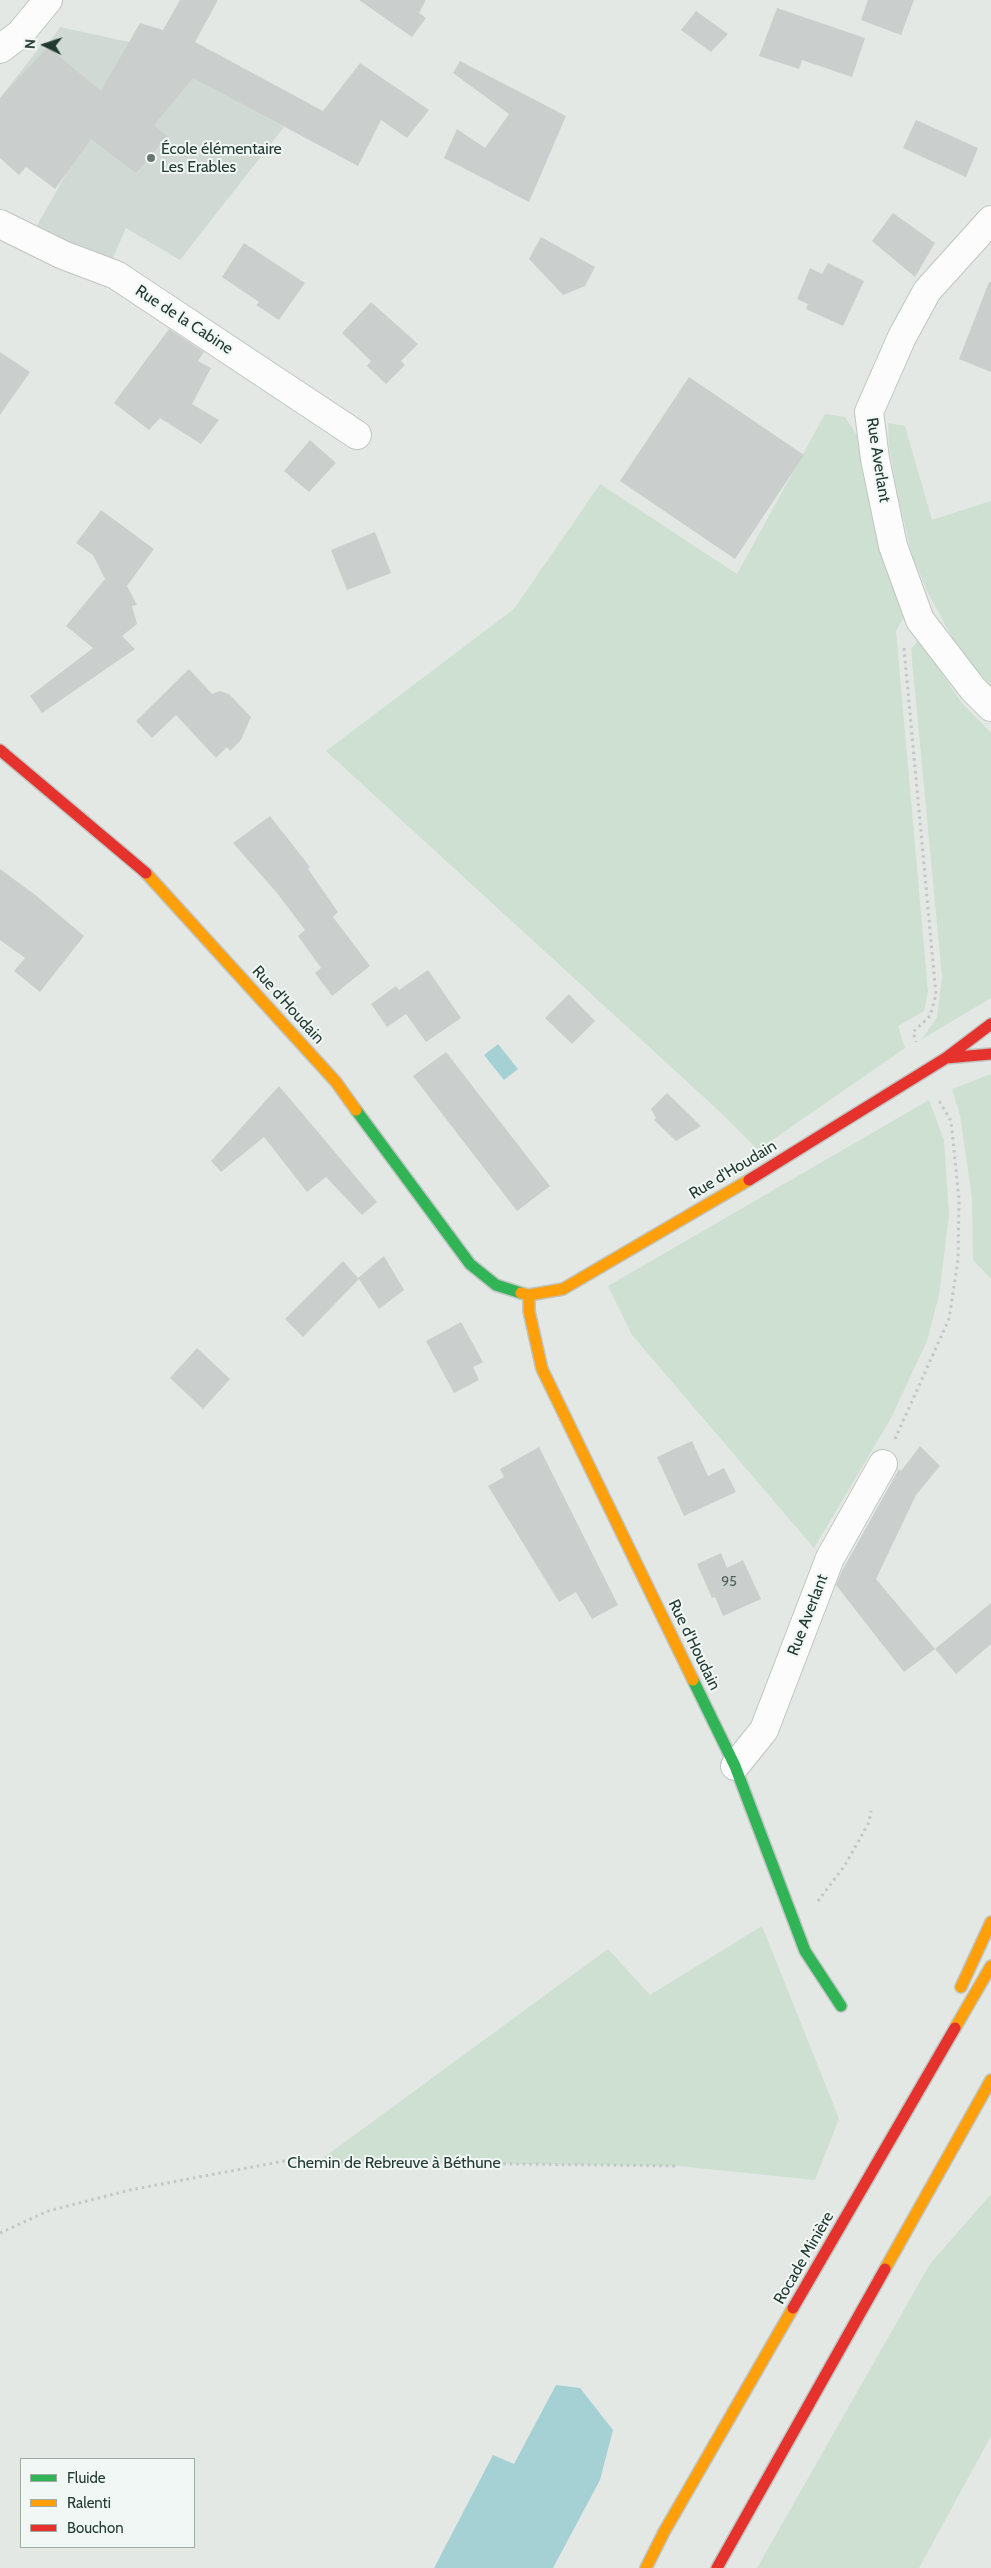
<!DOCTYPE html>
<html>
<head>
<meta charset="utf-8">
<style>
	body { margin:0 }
	#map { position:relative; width:991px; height:2568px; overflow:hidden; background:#e3e8e5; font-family:Cabin,sans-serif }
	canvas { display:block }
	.legend { position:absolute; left:20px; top:2458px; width:175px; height:90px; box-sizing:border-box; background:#f1f7f4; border:1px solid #9eaba6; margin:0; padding:6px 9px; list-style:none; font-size:15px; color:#223a32 }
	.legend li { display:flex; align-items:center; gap:10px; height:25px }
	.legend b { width:25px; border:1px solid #9eaba6 }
	.north { position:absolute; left:20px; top:20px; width:50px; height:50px; -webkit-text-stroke:4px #f1f7f4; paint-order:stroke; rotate:274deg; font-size:14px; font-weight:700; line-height:20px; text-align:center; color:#223a32 }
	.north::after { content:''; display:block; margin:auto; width:18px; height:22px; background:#223a32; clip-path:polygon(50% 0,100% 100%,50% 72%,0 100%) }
</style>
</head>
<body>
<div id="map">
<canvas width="991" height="2568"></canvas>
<ul class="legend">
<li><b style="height:6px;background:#30b455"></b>Fluide</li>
<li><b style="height:6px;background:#ff9f0a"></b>Ralenti</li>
<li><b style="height:6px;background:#e5322d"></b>Bouchon</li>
</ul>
<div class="north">N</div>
</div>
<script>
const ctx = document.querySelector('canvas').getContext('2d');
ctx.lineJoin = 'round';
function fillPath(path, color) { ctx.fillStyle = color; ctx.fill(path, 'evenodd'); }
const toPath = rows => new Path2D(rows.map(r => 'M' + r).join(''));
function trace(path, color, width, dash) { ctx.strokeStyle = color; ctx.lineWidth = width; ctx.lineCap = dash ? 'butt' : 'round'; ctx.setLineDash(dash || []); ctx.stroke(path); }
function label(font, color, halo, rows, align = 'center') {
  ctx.font = font + ' Cabin,sans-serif'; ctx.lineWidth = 4; ctx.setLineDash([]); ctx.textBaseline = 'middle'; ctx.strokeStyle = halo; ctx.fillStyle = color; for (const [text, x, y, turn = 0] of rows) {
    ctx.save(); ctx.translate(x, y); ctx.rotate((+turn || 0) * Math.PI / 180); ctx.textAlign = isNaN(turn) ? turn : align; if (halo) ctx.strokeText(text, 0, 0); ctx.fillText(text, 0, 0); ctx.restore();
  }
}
fillPath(toPath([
	[60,27,129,42,284,127,180,260,126,228,112,260,34,231,66,174,0,130,0,98,43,43,47,46]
]), '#d1d9d5');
fillPath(toPath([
	[825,414,845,417,858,437,890,579,904,617,896,631,928,992,924,1011,898,1026,905,1048,758,1150,718,1110,326,751,514,609,600,484,737,574],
	[888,423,905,426,932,520,991,501,991,686,960,652,928,593,912,555,897,493,889,446],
	[919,639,961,702,991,733,991,998,922,1039,937,1017,942,977,911,649],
	[991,1074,991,1279,973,1260,972,1198,960,1115,952,1089],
	[929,1100,944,1140,949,1215,939,1295,927,1341,890,1420,814,1548,632,1335,608,1286],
	[762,1926,839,2119,815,2180,678,2166,319,2161,608,1949,650,1995],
	[991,2194,991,2436,919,2568,757,2568,930,2264]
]), '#cde0d1');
fillPath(toPath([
	[498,1044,518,1069,504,1080,484,1055],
	[556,2385,580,2388,613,2430,600,2480,553,2568,434,2568,493,2455,514,2464]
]), '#a6d1d4');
fillPath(toPath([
	[180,0,218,0,195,42,323,111,360,63,429,110,407,138,381,120,358,166,193,78,154,125,167,136,136,173,91,139,55,189,26,167,19,175,0,158,0,98,48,47,101,91,140,23,163,30],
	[359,0,426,0,419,13,426,18,412,37],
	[868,0,914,0,901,35,861,20],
	[777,8,865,38,852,77,802,60,799,69,759,56],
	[696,11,728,34,711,52,681,30],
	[460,61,566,116,529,202,444,158,457,129,485,148,509,114,453,73],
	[916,120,978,148,966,177,903,148],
	[893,213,935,243,915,277,872,241],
	[541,237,595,267,585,286,563,295,529,259],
	[244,243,305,283,279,320,256,305,259,302,222,277],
	[828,263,864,281,843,326,806,309,808,304,797,299,810,268,822,274],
	[989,282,991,282,991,372,959,359],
	[371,302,418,344,401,361,405,365,386,384,367,366,371,361,342,333],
	[169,329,204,352,198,361,211,368,192,404,219,420,201,444,160,418,149,430,114,403],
	[0,352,30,372,0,415],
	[689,377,804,455,735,559,620,481],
	[310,440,336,463,309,492,284,471],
	[101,510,154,549,127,586,137,605,132,606,137,624,122,636,135,649,42,713,30,696,93,648,66,626,105,579,93,555,76,543],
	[375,532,391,573,347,590,331,550],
	[189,669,212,694,220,691,229,694,251,717,241,740,230,751,227,747,216,758,176,715,152,738,136,721],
	[270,816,310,867,308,869,338,912,333,917,370,966,332,996,315,973,321,968,298,936,305,930,277,893,233,843],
	[0,869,34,894,84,936,40,992,14,971,25,958,0,940],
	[428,970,461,1018,426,1042,406,1014,387,1027,371,1004,396,986,399,990],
	[569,994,595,1021,572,1044,545,1018],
	[446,1052,550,1186,517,1211,413,1076],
	[279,1086,377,1202,362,1215,326,1177,307,1192,264,1137,221,1172,211,1161],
	[667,1093,701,1126,676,1141,654,1120,656,1118,651,1109],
	[384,1256,404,1290,379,1309,359,1279,303,1337,285,1319,343,1261,358,1278],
	[461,1322,483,1362,473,1367,479,1380,454,1393,426,1341],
	[197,1348,230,1379,203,1409,170,1378],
	[692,1441,708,1476,724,1468,736,1492,684,1516,657,1457],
	[920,1446,940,1466,916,1495,876,1579,935,1649,904,1672,836,1585,842,1571,899,1469,901,1471],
	[539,1447,618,1605,592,1619,576,1592,559,1602,488,1486,504,1477,500,1469],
	[721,1553,727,1568,743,1560,761,1599,723,1616,715,1597,712,1598,697,1564],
	[991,1603,991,1644,956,1674,935,1649]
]), '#cacfcd');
const street = toPath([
	[0,49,20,34,48,0],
	[991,220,927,291,902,337,869,412,875,459,893,546,920,620,973,689,991,707],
	[0,224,63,255,116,275,357,435],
	[735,1766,764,1730,830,1558,883,1464]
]);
const fast = toPath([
	[356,1110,470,1264,496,1285,521,1293],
	[693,1680,735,1766,805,1951,841,2006]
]);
const slow = toPath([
	[146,873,336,1082,356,1110],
	[521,1293,529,1295,563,1289,749,1180],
	[529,1295,529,1311,542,1369,693,1680],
	[961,1987,991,1922],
	[955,2028,991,1966],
	[885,2269,991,2080],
	[646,2568,664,2532,793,2308]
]);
const jam = toPath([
	[0,750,146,873],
	[946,1058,991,1054],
	[749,1180,946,1058,991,1024],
	[793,2308,955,2028],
	[717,2568,885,2269]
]);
trace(street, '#c0c5c2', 30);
trace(fast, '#bfc5c2', 14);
trace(slow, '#bfc5c2', 14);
trace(jam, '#bfc5c2', 14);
trace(toPath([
	[904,648,936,995,930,1016,913,1032,916,1042],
	[895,1439,949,1319,958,1260,959,1199,951,1121,938,1099],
	[818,1901,845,1865,861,1837,869,1822,871,1811],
	[0,2233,48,2211,130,2190,284,2161,678,2166]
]), '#c0c8c4', 3, [2.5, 4]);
trace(street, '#fbfcfb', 28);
trace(fast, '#30b455', 11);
trace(slow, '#ff9f0a', 11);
trace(jam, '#e5322d', 11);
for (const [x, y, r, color] of [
	[151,158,5,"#667771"]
]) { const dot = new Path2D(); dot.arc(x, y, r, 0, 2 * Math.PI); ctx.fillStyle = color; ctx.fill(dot); trace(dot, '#f1f7f4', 2); }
label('14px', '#4d605a', null, [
	["95",729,1582]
]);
label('16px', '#223a32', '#f1f7f4', [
	["École élémentaire",161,149],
	["Les Erables",161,167]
], 'left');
label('16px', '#223a32', '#f1f7f4', [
	["Rue de la Cabine",184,320,33],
	["Rue Averlant",878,460,81],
	["Rue d'Houdain",288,1005,48],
	["Rue d'Houdain",733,1170,-31],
	["Rue Averlant",808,1615,-69],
	["Rue d'Houdain",694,1645,64],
	["Chemin de Rebreuve à Béthune",394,2163],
	["Rocade Minière",804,2258,-60]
]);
</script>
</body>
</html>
